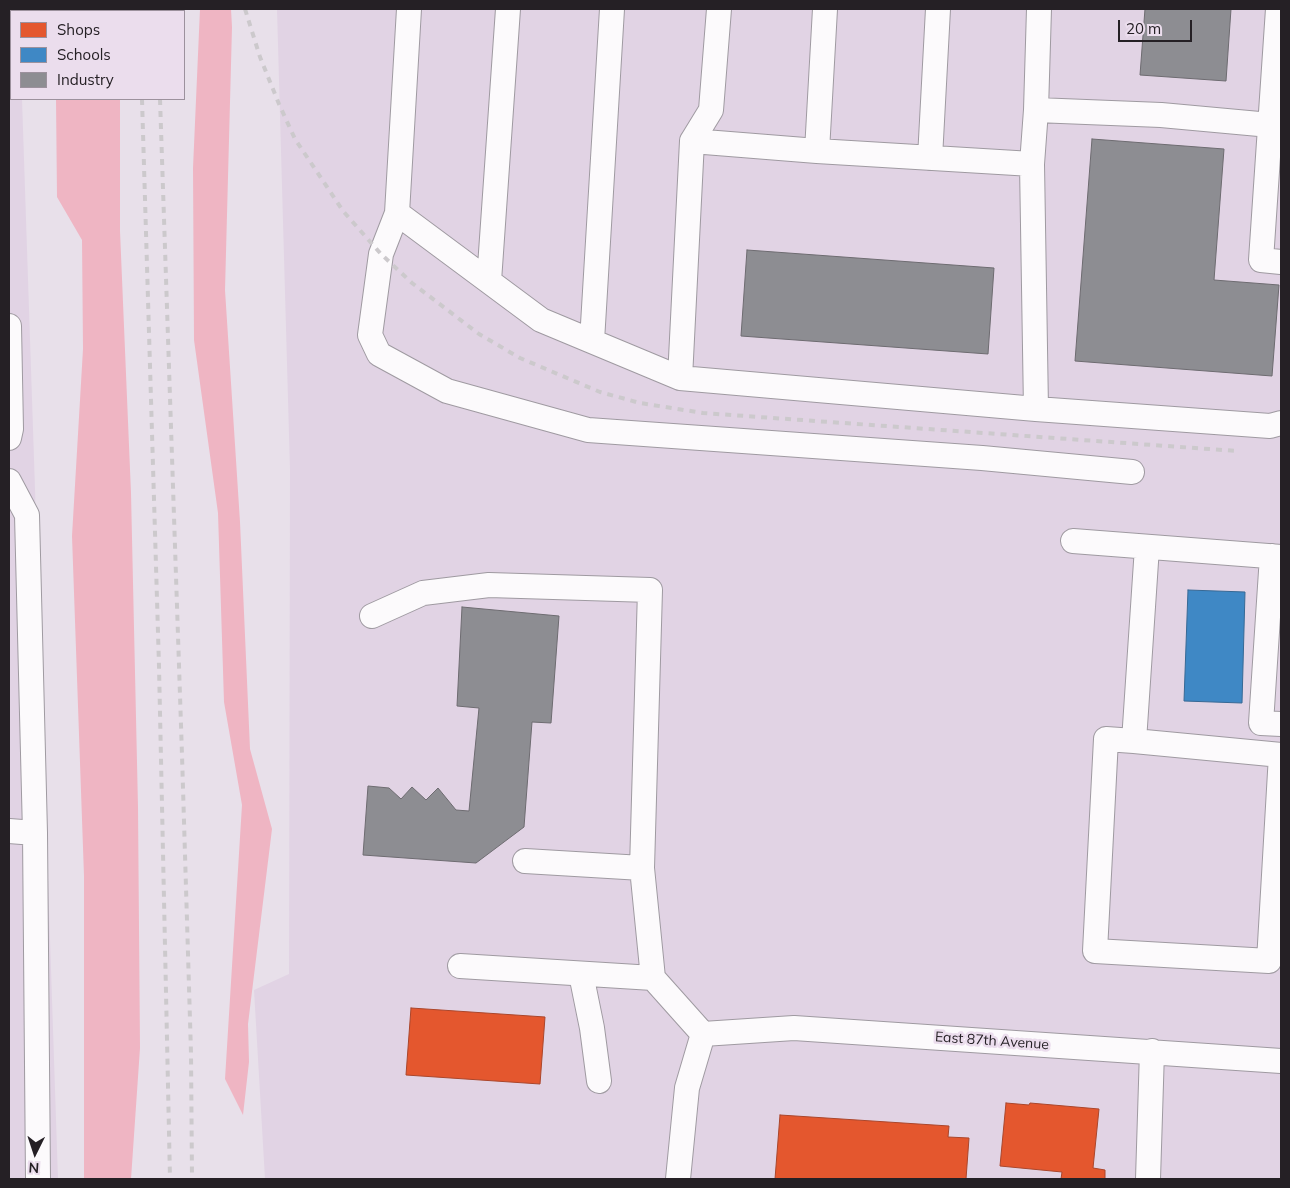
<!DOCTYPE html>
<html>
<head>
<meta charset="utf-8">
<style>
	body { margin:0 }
	#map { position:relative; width:1290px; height:1188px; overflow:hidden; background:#e8e0ea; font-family:Mulish,sans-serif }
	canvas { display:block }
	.frame { position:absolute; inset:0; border:10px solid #252025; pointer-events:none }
	.legend { position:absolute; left:10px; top:10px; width:175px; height:90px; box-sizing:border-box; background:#ebdded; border:1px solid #9c919d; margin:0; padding:6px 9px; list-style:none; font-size:15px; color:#252025 }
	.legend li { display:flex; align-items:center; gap:10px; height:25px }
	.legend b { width:25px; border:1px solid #9c919d }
	.north { position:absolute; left:10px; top:1128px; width:50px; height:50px; -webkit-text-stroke:4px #ebdded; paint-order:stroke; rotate:184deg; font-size:14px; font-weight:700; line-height:20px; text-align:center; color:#252025 }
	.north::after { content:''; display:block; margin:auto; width:18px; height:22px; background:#252025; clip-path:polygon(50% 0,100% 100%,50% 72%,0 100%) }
	.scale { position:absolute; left:1118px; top:20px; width:74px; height:22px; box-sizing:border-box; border:2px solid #252025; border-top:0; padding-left:6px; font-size:15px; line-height:18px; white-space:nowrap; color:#252025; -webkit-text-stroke:4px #ebdded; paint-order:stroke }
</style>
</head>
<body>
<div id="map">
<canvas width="1290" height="1188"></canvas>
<div class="frame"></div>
<ul class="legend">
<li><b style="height:14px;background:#e4572e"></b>Shops</li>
<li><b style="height:14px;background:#3f88c5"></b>Schools</li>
<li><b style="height:14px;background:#8d8d92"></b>Industry</li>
</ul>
<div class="north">N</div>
<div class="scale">20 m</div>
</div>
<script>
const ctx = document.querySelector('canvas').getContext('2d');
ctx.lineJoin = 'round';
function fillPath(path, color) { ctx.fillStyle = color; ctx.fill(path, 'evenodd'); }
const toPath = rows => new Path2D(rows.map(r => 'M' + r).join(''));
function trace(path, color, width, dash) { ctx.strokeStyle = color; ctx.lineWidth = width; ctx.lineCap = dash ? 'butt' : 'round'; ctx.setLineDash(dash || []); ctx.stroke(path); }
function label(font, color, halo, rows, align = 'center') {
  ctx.font = font + ' Mulish,sans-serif'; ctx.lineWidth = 5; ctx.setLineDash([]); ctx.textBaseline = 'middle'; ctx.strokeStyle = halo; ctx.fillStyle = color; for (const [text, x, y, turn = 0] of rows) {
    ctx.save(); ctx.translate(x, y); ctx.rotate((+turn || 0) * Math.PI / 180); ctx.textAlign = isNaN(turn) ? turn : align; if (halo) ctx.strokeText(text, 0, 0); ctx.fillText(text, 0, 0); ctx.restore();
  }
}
fillPath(toPath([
	[9,9,19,9,19,11,11,11,11,99,22,99,58,1179,9,1179],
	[277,9,1281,9,1281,1179,265,1179,254,990,289,974,290,470]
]), '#e1d3e4');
fillPath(toPath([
	[55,9,120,9,120,11,55,11],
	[200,9,231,9,232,27,225,290,240,522,250,749,272,829,248,1024,249,1062,243,1115,225,1079,242,805,224,702,218,513,194,340,193,168],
	[56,99,120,99,120,231,131,493,138,807,140,1048,131,1179,84,1179,84,876,72,536,83,349,82,240,57,197]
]), '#efb5c3');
const shops = toPath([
	[411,1008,545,1017,540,1084,406,1075,411,1008],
	[1006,1103,1029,1105,1030,1103,1099,1109,1093,1168,1105,1170,1105,1179,1061,1179,1062,1172,1000,1166,1006,1103],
	[780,1115,949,1126,948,1137,969,1138,966,1179,775,1179,780,1115]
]);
fillPath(shops, '#e4572e');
trace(shops, '#ab462b', 1);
const schools = toPath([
	[1188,590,1245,592,1242,703,1184,701,1188,590]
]);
fillPath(schools, '#3f88c5');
trace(schools, '#376995', 1);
const industry = toPath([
	[1145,9,1231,9,1226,81,1140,75,1145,9],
	[1092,139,1224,149,1214,280,1279,285,1272,376,1075,361,1092,139],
	[747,250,994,268,988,354,741,336,747,250],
	[462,607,559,616,551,723,532,722,524,827,476,863,363,855,368,786,389,788,401,799,412,787,426,800,438,788,456,810,469,811,479,708,457,706,462,607]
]);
fillPath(industry, '#8d8d92');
trace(industry, '#6e6c71', 1);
const minor = toPath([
	[409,9,397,213,541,320,680,378,1036,409,1270,426,1281,423],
	[1278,9,1261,260,1281,262],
	[1036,110,1161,115,1281,126],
	[692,141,817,151,1032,164,1036,409],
	[817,151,825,9],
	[930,158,938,9],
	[1032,164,1036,110,1039,9],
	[397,213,381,254,370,335,379,354,447,391,588,430,982,458,1132,472],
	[489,281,508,9],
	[9,326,11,429,9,438],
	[592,341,612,9],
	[680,378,692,141,711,110,719,9],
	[9,481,27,515,35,833,38,1179],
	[1073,541,1281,557],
	[1272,556,1261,723,1281,724],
	[372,616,423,593,489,585,650,590,642,868,653,978,703,1034],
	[1134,741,1281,755,1269,961,1095,951,1106,739,1134,741,1147,547],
	[9,831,35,833],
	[525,861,642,868],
	[460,966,653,978],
	[581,974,592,1028,599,1081],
	[703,1034,794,1028,1281,1061],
	[678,1179,687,1088,703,1034],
	[1148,1179,1152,1051]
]);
trace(minor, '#9f9aa1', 26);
trace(minor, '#fcfafc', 24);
trace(toPath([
	[140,9,140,11],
	[158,9,158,11],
	[245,9,260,57,279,104,295,139,343,211,381,254,412,283,479,334,520,358,600,392,640,403,703,413,1237,451],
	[142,99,159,666,170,1179],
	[160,99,182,755,191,1053,192,1179]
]), '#ccc9cc', 4, [6, 6]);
label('14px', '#252025', '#ebdded', [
	["East 87th Avenue",992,1041,4]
]);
</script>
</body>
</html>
